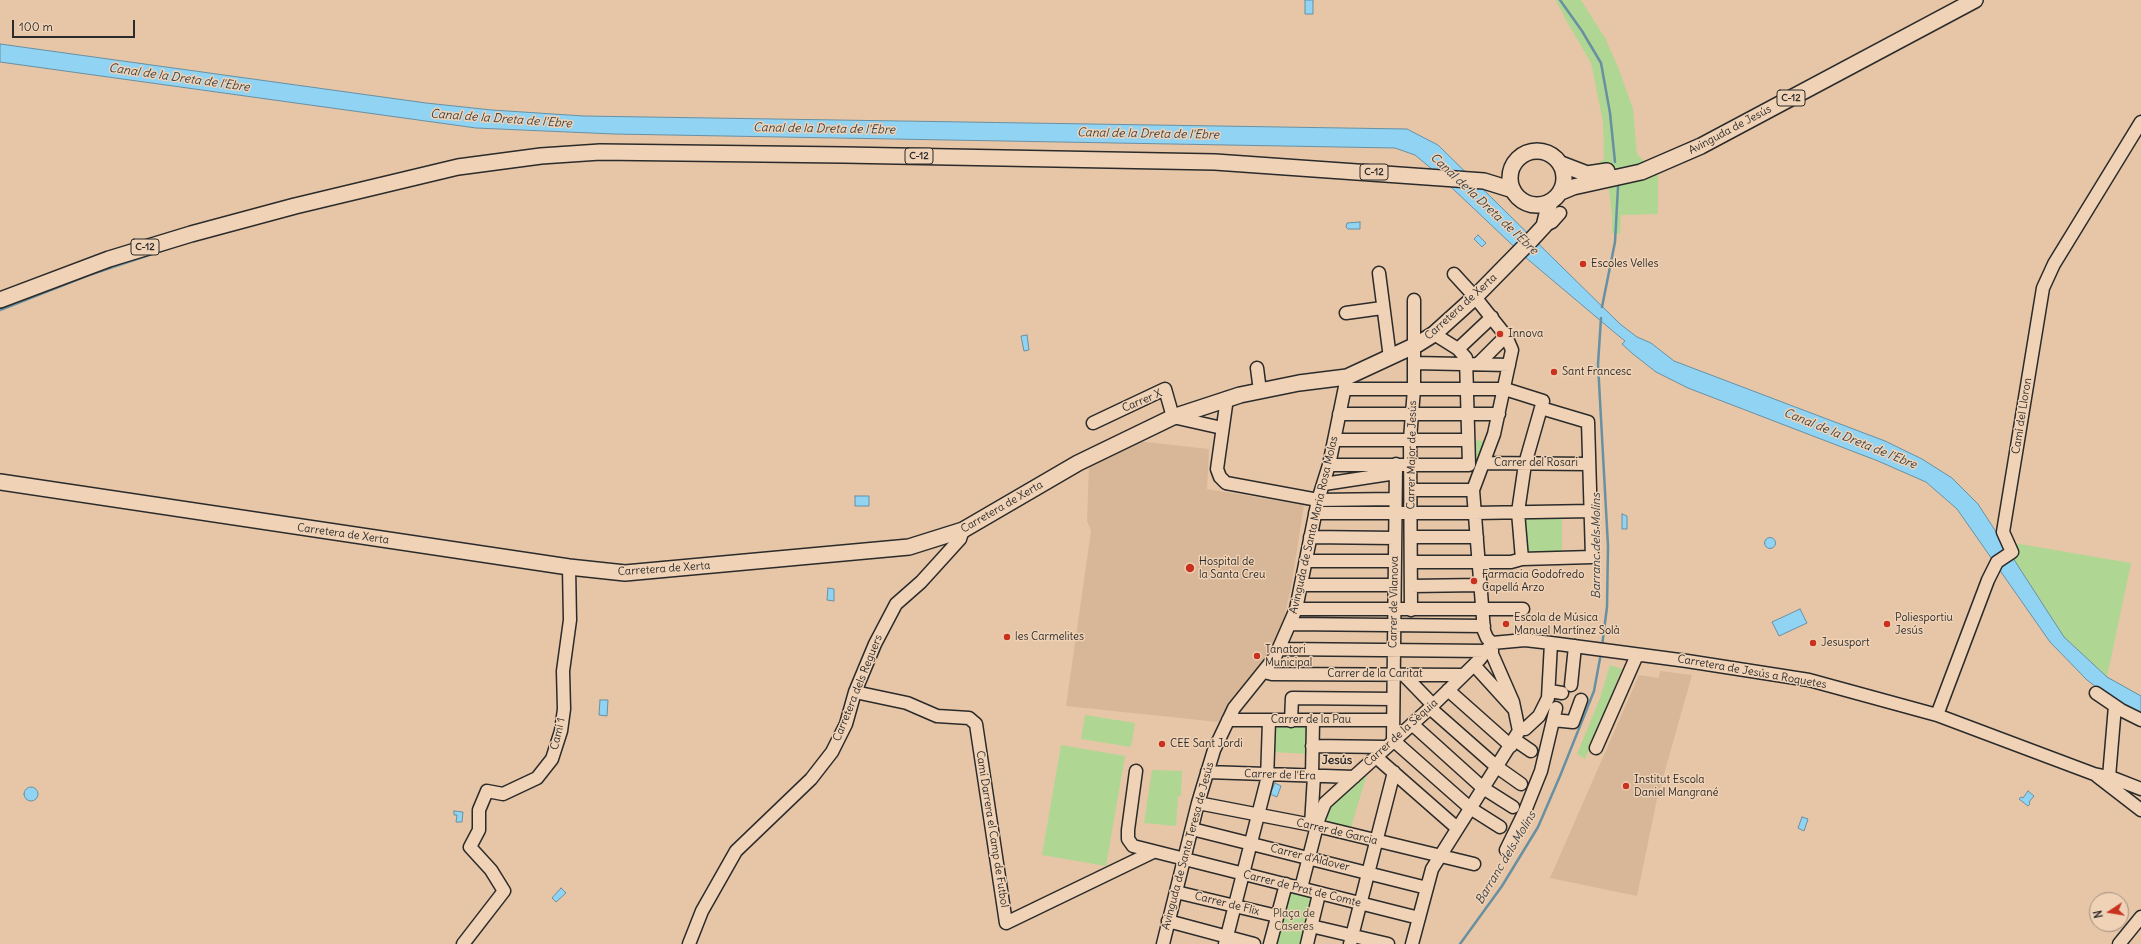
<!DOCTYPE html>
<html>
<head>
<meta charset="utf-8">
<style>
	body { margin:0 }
	#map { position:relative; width:2141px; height:944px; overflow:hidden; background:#e6c6a6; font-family:Delius,sans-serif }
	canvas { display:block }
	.north { position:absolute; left:2089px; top:892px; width:40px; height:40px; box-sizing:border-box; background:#f0d2b6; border:1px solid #a18f7e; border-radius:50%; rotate:258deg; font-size:11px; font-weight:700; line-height:16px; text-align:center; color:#2b2b2b }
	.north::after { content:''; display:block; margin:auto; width:14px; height:18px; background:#c8321e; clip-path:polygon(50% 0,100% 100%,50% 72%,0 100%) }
	.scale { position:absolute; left:12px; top:20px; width:123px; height:18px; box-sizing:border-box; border:2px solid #2b2b2b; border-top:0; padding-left:5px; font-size:12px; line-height:14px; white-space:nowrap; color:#2b2b2b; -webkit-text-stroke:3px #f0d2b6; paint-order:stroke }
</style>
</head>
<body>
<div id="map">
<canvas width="2141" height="944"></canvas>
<div class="north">N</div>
<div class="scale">100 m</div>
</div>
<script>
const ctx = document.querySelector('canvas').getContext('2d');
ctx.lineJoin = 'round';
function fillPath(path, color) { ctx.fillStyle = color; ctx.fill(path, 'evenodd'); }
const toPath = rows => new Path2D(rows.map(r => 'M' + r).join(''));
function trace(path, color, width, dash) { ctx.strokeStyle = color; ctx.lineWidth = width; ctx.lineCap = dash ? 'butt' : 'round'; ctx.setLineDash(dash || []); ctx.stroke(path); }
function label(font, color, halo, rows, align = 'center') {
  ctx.font = font + ' Delius,sans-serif'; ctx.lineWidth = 3; ctx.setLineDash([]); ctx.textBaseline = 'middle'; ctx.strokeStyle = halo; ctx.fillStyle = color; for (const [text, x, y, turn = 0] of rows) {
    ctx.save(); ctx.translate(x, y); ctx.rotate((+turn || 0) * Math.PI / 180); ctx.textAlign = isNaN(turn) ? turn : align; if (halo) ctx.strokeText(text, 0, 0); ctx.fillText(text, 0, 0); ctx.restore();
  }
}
fillPath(toPath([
	[1137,441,1209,449,1207,489,1304,505,1291,588,1278,642,1261,665,1236,694,1218,722,1066,706,1091,531,1087,521,1089,466],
	[1660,671,1692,675,1657,799,1637,896,1550,878,1639,675,1659,678]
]), '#d7b797');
fillPath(toPath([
	[1556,0,1581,0,1605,38,1618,67,1633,109,1637,154,1658,175,1658,214,1621,215,1620,234,1612,233,1612,216,1609,189,1593,167,1604,159,1603,122,1591,63,1567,22],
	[1471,440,1486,441,1472,479],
	[1528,516,1562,516,1562,556,1530,557,1525,552,1524,521],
	[2002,541,2131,563,2107,677,2064,637],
	[1610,665,1622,669,1585,759,1577,754,1600,698],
	[1085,715,1135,723,1131,747,1081,739],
	[1273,727,1309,727,1309,754,1272,752],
	[1061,745,1125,756,1106,866,1042,855],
	[1152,770,1182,771,1181,796,1178,796,1176,826,1144,823],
	[1368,771,1350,830,1321,823,1324,811],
	[1288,889,1313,894,1303,944,1273,944]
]), '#afd793');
const water = toPath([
	[1305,0,1313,0,1313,14,1305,14,1305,0],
	[0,44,426,103,492,110,584,116,1407,129,1438,145,1620,324,1637,337,1651,343,1674,361,1885,441,1922,459,1952,478,1978,504,2064,637,2107,677,2141,696,2141,713,2109,697,2087,680,2050,642,1957,509,1926,482,1878,461,1688,388,1656,372,1633,354,1622,344,1625,341,1614,332,1525,257,1433,170,1415,155,1395,148,614,134,476,128,0,62,0,44],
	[1360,222,1360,229,1348,229,1346,227,1347,223,1360,222],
	[1478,235,1486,243,1482,247,1474,239,1478,235],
	[1027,335,1029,350,1024,351,1021,336,1027,335],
	[855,496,869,496,869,506,855,506,855,496],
	[1622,514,1627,516,1627,529,1622,529,1622,514],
	'1764.5 543a5.5 5.5 0 1 1 11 0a5.5 5.5 0 1 1-11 0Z',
	[828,588,834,589,834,601,827,600,828,588],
	[1800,609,1807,623,1779,636,1772,622,1800,609],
	[600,700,608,700,607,716,599,715,600,700],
	[1275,783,1281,786,1277,797,1270,794,1275,783],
	'24 794a7 7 0 1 1 14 0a7 7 0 1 1-14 0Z',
	[2028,791,2034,796,2029,802,2030,804,2028,806,2019,799,2021,797,2023,798,2028,791],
	[454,811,463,812,462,822,456,822,457,815,454,815,454,811],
	[1802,817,1808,819,1804,831,1798,828,1802,817],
	[561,888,566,893,556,902,552,898,561,888]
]);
fillPath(water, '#91d3f3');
trace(water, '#6890a3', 1);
trace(toPath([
	[1560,0,1582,31,1601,63,1610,113,1615,162],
	[1602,307,1615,242,1618,187],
	[0,310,89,275,173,247],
	[1601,318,1598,364,1608,546,1607,607,1602,646],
	[1460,944,1502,886,1538,827,1560,776,1594,691,1601,653]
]), '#6890a3', 2.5);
const minor = toPath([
	[1544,226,1552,222,1560,213],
	[1379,273,1390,358],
	[1346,313,1382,308],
	[1458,349,1492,317],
	[1414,363,1509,365],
	[1478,364,1506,336],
	[1257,368,1260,391],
	[1345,389,1505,389,1543,401,1541,408,1588,422,1592,557,1522,559,1511,562,1412,562],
	[1227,398,1217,469,1220,477,1226,483,1318,500,1395,499],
	[1339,414,1499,414],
	[1093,423,1165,389,1173,417,1222,428],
	[1334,440,1468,440],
	[1483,463,1589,464],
	[1396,464,1393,740,1470,808,1500,827],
	[1329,465,1469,465,1466,358,1458,349,1434,334],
	[1324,484,1396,473],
	[1411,490,1473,490],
	[1315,513,1475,513,1591,511],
	[1310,537,1395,538],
	[1411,537,1477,537],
	[1522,559,1518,512,1525,464,1541,408],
	[1306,561,1395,561],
	[1301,585,1394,585],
	[1411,586,1480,585],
	[1296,609,1523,609],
	[1411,610,1410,439,1414,389,1414,300],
	[1290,624,1484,626],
	[1492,643,1525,640,1551,643,1687,661,1809,680,1937,715,2094,774,2113,778,2141,789],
	[1279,649,1486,651],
	[1474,665,1513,708],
	[1264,672,1272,674,1463,675],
	[1404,675,1433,705],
	[1571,685,1575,646],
	[1448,690,1511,746],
	[1550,691,1562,693],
	[855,692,907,703,937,716,969,718,976,724,1006,923,1153,852],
	[2096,693,2121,710,2141,720],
	[1430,708,1497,767,1521,784],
	[1937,715,1988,580,1997,562,2012,552,2003,532,2043,288,2054,264,2141,122],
	[1228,720,1393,720],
	[1553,720,1573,722,1581,700],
	[1291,721,1292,698,1393,699],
	[1412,724,1483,788,1513,807],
	[1525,729,1539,716,1548,698,1551,643],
	[1515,740,1531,751],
	[1312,746,1386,747],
	[1596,748,1637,655],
	[1376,757,1457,828],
	[1136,771,1128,830,1128,839,1133,846,1419,918],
	[1207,772,1354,777],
	[1312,776,1313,721],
	[2097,776,2141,810],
	[2109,777,2115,706],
	[1198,803,1317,826,1474,864],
	[1311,825,1314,776],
	[1192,829,1427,888],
	[1506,850,1525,811,1541,771,1556,708],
	[1301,888,1319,818,1325,803,1430,708,1480,659,1492,643],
	[1176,892,1277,916],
	[1168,921,1254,944],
	[1311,926,1388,944],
	[463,944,504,891,491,870,470,847,479,830,479,810,487,791,503,794,537,778,552,759,561,731,564,709,563,671,570,620,569,567],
	[689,944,702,911,736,851,811,779,832,752,846,724,855,692,875,644,896,604,921,582,960,539,963,530],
	[1163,944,1198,803,1214,750,1234,708,1275,657,1296,609,1318,500,1329,465,1347,377],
	[1225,944,1267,780,1269,721],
	[1270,944,1286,884],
	[1307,944,1319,894],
	[1350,944,1394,772],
	[1412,944,1432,869,1519,731,1513,702,1492,654,1492,643,1487,638,1484,631,1473,490,1494,434,1512,350,1506,336,1475,297,1454,274],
	[2119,944,2141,917]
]);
const major = toPath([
	'1510 178a27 27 0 1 1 54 0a27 27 0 1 1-54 0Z',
	[1561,164,1587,174,1607,171],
	[1561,192,1573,187,1641,172,1701,146,1975,0],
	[0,300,109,259,191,234,295,206,458,167,541,156,600,152,844,155,1215,162,1484,181,1513,190],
	[0,482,569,567,625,573,909,547,963,530,1078,463,1173,417,1240,395,1299,383,1347,377,1418,344,1434,334,1475,297,1532,239,1544,226,1550,202]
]);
trace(minor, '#2b2b2b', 15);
trace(major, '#2b2b2b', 18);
trace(minor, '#f0d2b6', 12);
trace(major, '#f0d2b6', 15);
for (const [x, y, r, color] of [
	[1583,264,4,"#c8321e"],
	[1500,334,4,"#c8321e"],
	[1554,372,4,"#c8321e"],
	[1190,568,5,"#c8321e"],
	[1474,581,4,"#c8321e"],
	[1506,624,4,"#c8321e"],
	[1887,624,4,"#c8321e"],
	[1007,637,4,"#c8321e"],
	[1813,643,4,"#c8321e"],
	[1257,656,4,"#c8321e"],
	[1162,744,4,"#c8321e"],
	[1626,786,4,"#c8321e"]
]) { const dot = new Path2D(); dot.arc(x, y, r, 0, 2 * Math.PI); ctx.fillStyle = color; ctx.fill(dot); trace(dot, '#f0d2b6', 1.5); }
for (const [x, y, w] of [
	[1791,98,28],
	[919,156,28],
	[1374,172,28],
	[145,247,28]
]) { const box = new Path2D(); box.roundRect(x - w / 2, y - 8, w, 16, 3); ctx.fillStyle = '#f0d2b6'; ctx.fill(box); trace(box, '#2b2b2b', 1); }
label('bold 10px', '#2b2b2b', null, [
	["C-12",1791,98],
	["C-12",919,156],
	["C-12",1374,172],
	["C-12",145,247]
]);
label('11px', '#2b2b2b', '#f0d2b6', [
	["Avinguda de Jesús",1730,130,-28],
	["Carretera de Xerta",1461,307,-42],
	["Carrer X",1142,401,-23],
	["Camí del Lloron",2022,416,-81],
	["Carrer Major de Jesús",1412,455,-89],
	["Carrer del Rosari",1536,463],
	["Carretera de Xerta",1002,507,-30],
	["Avinguda de Santa Maria Rosa Molas",1314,525,-77],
	["Carretera de Xerta",343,534,8],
	["Carretera de Xerta",664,569,-4],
	["Carrer de Vilanova",1394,602,-89],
	["Carretera de Jesús a Roquetes",1752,672,10],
	["Carrer de la Caritat",1375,674],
	["Carretera dels Reguers",858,688,-68],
	["Carrer de la Pau",1311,720],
	["Carrer de la Sèquia",1401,733,-42],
	["Camí 1",558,734,-77],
	["Carrer de l'Era",1280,775,2],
	["Camí Darrera el Camp de Futbol",992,829,81],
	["Carrer de Garcia",1337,832,13],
	["Avinguda de Santa Teresa de Jesús",1188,846,-75],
	["Carrer d'Aldover",1310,858,14],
	["Carrer de Prat de Comte",1302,889,14],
	["Carrer de Flix",1227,904,14]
]);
label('11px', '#2b2b2b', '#f0d2b6', [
	["Escoles Velles",1591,264],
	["Innova",1508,334],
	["Sant Francesc",1562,372],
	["Hospital de",1199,562],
	["la Santa Creu",1199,575],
	["Farmacia Godofredo",1482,575],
	["Capellá Arzo",1482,588],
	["Escola de Música",1514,618],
	["Manuel Martínez Solà",1514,631],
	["Poliesportiu",1895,618],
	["Jesús",1895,631],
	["les Carmelites",1015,637],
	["Jesusport",1821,643],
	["Tanatori",1265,650],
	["Municipal",1265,663],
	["CEE Sant Jordi",1170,744],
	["Institut Escola",1634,780],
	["Daniel Mangrané",1634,793]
], 'left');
label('11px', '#3f453b', '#f0d2b6', [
	["Plaça de",1294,914],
	["Caseres",1294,927]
]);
label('italic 12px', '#3a4449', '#f0d2b6', [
	["Canal de la Dreta de l'Ebre",179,78,8],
	["Canal de la Dreta de l'Ebre",501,119,4],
	["Canal de la Dreta de l'Ebre",824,129,1],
	["Canal de la Dreta de l'Ebre",1148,134,1],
	["Canal de la Dreta de l'Ebre",1484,204,43],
	["Canal de la Dreta de l'Ebre",1850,439,22],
	["Barranc dels Molins",1597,546,-90],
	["Barranc dels Molins",1506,858,-59]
]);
label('bold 12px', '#2b2b2b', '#f0d2b6', [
	["Jesús",1337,761]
]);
</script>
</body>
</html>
